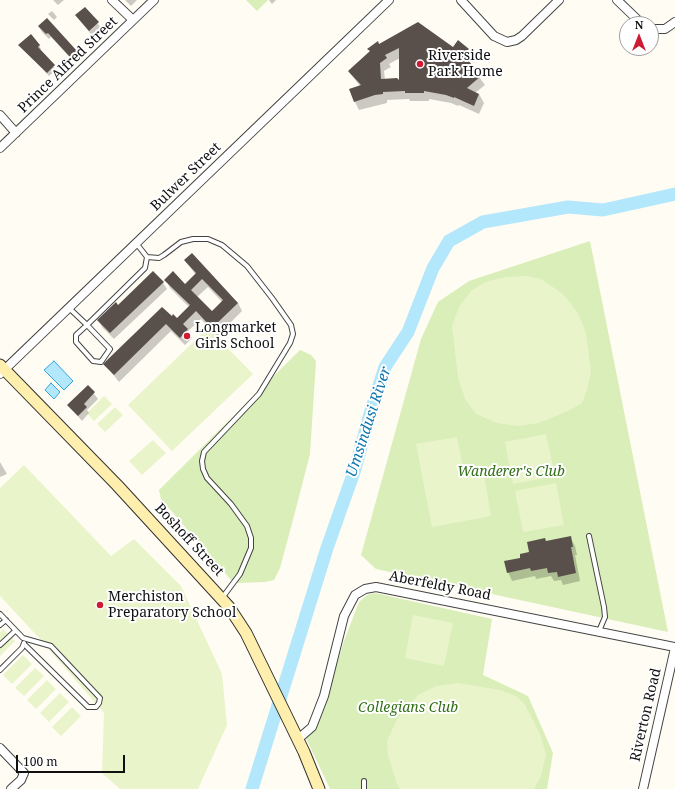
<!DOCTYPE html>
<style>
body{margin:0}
#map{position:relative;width:675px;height:789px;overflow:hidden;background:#fffcf3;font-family:"Noto Serif",serif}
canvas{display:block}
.north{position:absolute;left:619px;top:16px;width:40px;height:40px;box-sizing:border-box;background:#fff;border:1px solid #9f9f9f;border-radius:50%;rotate:0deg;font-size:11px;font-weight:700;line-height:16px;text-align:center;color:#101010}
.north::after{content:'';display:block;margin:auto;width:14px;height:18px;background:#ce1b34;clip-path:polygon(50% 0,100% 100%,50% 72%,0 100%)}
.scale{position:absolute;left:16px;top:755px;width:109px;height:18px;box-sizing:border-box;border:2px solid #101010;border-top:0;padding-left:5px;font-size:12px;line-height:14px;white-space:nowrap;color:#101010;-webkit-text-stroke:3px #fff;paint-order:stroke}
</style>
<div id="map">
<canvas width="675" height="789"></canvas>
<div class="north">N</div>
<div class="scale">100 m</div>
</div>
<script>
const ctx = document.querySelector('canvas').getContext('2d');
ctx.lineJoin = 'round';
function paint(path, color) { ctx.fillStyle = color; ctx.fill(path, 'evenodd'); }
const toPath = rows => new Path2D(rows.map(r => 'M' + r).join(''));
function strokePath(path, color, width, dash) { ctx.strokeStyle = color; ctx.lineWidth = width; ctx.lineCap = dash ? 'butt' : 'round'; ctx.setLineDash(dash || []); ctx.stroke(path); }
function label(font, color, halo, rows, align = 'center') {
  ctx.font = font + ' "Noto Serif",serif'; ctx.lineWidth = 4; ctx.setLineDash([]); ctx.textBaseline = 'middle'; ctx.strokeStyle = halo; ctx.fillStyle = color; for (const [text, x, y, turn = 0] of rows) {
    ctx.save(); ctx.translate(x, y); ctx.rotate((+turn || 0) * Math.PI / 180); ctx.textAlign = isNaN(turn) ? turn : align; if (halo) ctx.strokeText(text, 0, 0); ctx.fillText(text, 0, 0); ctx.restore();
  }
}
const green = toPath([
 [246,0,268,0,257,11],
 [590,241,668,632,376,569,361,555,421,339,438,302,469,281],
 [300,350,311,355,316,361,310,454,294,516,280,568,274,580,265,582,237,583,231,580,161,499,159,490],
 [375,593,492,619,483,675,528,696,553,753,547,789,330,789,306,738,322,713,344,641,359,602,367,595]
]);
const pitch = toPath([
 [527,276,541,279,563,294,578,313,586,333,591,372,587,390,582,403,570,410,539,423,518,426,497,423,476,414,465,399,458,377,452,326,459,307,471,291,485,282,506,277],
 [208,328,253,374,172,451,128,405],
 [104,396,112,404,94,421,87,413],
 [115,407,123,415,105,432,97,424],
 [546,434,555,476,513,484,505,442],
 [457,437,465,478,484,475,491,516,432,527,416,444],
 [153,440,166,453,142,475,129,461],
 [24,465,111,556,134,539,181,586,222,674,227,725,198,789,120,789,102,773,104,713,40,639,0,596,0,488],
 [556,483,564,525,523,532,515,491],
 [413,615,453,623,444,666,405,658],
 [3,629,15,641,0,656,0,632],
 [23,655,32,664,12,684,3,675],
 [35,668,44,676,24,696,15,688],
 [47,680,56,689,36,709,27,700],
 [458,683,500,690,516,696,524,703,540,734,546,755,541,776,534,789,400,789,397,784,388,755,387,741,397,719,418,695,436,686],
 [60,693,69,702,49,722,40,713],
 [72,707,81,716,61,736,52,727]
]);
const water = toPath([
 [54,361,73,381,64,390,44,370,54,361],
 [51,383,60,392,54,399,45,390,51,383]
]);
const shadow = toPath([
 [53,0,64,0,58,5],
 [125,0,137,0,131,6],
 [269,0,276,0,272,4],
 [85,8,102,29,93,37,76,15],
 [52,11,57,17,54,20,48,14],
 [47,19,77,52,80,57,74,62,51,37,49,39,42,32,39,27],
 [20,45,39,45,41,49,40,50,56,70,49,76],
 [379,45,468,50,473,58,468,62,485,85,475,93,479,94,484,103,479,114,459,105,458,106,451,103,429,99,429,101,410,101,409,99,387,100,387,103,359,110,355,102,360,86,349,72,370,52,369,49],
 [400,58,399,84,385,80,384,71,391,67,389,64],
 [185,261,238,303,242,311,217,336,201,319,188,331,192,338,185,345,171,331,119,382,105,364,172,317,177,319,189,307,170,288,166,280,185,285,196,275],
 [208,287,222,302,212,312,197,297],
 [163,283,167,289,114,339,102,327,99,321,118,307],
 [88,386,98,399,87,410,89,413,82,421,69,406],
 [0,462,7,474,0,477],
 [570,537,575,546,577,555,575,555,580,581,563,585,561,580,554,581,551,576,536,579,535,576,512,581,508,572,522,558,546,542]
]);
const river = toPath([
 [252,789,327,548,355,469,370,414,385,367,408,332,433,268,449,241,483,222,568,207,603,210,675,194]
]);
const building = toPath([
 [85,7,99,22,89,31,75,15],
 [47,18,77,51,70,57,48,33,46,34,38,26],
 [418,22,453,47,458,40,469,49,463,54,481,76,467,88,479,94,474,106,454,97,454,98,446,95,424,91,424,93,405,93,405,91,383,92,383,94,375,95,354,102,349,89,361,85,348,71,370,51,367,49,378,41,379,44],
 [399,48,399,80,397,78,381,79,380,63,387,58,385,55],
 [31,34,40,45,38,47,55,65,47,73,18,45],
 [192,253,238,303,212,328,196,311,183,324,188,329,180,338,166,324,114,375,103,364,162,307,172,316,173,314,177,318,190,305,164,280,173,271,185,284,196,273,184,260],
 [202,279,223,300,212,311,191,290],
 [153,271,164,282,110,333,97,320,116,302,118,305],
 [88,385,95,392,84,404,87,407,78,416,67,405],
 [571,536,573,547,571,547,576,573,558,577,557,572,548,573,547,568,531,571,530,568,507,573,504,561,520,558,520,554,529,552,527,542,545,538,546,541]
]);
const service = toPath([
 [147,257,159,258,164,255,181,242,193,239,208,239,222,245,247,266,272,298,291,325,293,334,290,343,259,394,204,452,202,461,203,469,207,478,231,504,247,526,251,538,251,548,240,574,222,598],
 [69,308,87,325,76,335,76,342,93,361,101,362,110,349,87,325,145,268,147,257,136,243],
 [589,536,604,607,605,617,599,631],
 [0,614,23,638,51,646,100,698,99,703,96,707,88,707,24,644],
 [0,625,6,620],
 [0,645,15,631],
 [0,670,22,648,24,643],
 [364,781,364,789]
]);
const minor = toPath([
 [112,0,133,20],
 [461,0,494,36,507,42,516,40,522,36,559,0],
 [617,0,642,24],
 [651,29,665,29,675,22],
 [0,115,16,133],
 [0,148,154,0],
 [0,374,389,0],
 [298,739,312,727,324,696,344,616,355,595,365,589,376,587,675,647],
 [0,748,24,773,21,780,11,789],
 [643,789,675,648]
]);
const secondary = toPath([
 [0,365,117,485,229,607,246,633,304,752,319,789]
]);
const markers = [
 [420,64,4,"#ce1b34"],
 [187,336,4,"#ce1b34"],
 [100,605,4,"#ce1b34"]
];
const poiNames = [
 ["Riverside",428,56],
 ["Park Home",428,72],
 ["Longmarket",195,328],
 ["Girls School",195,344],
 ["Merchiston",108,597],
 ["Preparatory School",108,613]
];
const streetNames = [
 ["Prince Alfred Street",68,65,-44],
 ["Bulwer Street",186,177,-44],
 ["Boshoff Street",189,540,47],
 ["Aberfeldy Road",440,586,11],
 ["Riverton Road",646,715,-77]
];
const parkNames = [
 ["Wanderer's Club",511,472],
 ["Collegians Club",408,708]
];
const waterNames = [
 ["Umsindusi River",369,422,-72]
];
paint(green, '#d9eeb8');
paint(pitch, '#eaf4cb');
paint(water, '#b3e7fb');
strokePath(water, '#33a6d9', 1);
paint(shadow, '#0003');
strokePath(river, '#b3e7fb', 13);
paint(building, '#5a504b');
strokePath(service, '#434343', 6);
strokePath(minor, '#434343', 10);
strokePath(secondary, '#323232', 13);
strokePath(service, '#fff', 4);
strokePath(minor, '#fff', 8);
strokePath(secondary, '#ffefae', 11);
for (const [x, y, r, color] of markers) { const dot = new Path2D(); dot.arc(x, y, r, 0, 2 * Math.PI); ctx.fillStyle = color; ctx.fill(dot); strokePath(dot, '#fff', 1.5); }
label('14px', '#101010', '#fff', poiNames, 'left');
label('14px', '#101010', '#fff', streetNames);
label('italic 14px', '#336f19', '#fff', parkNames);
label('italic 15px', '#0d77af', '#fff', waterNames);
</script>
